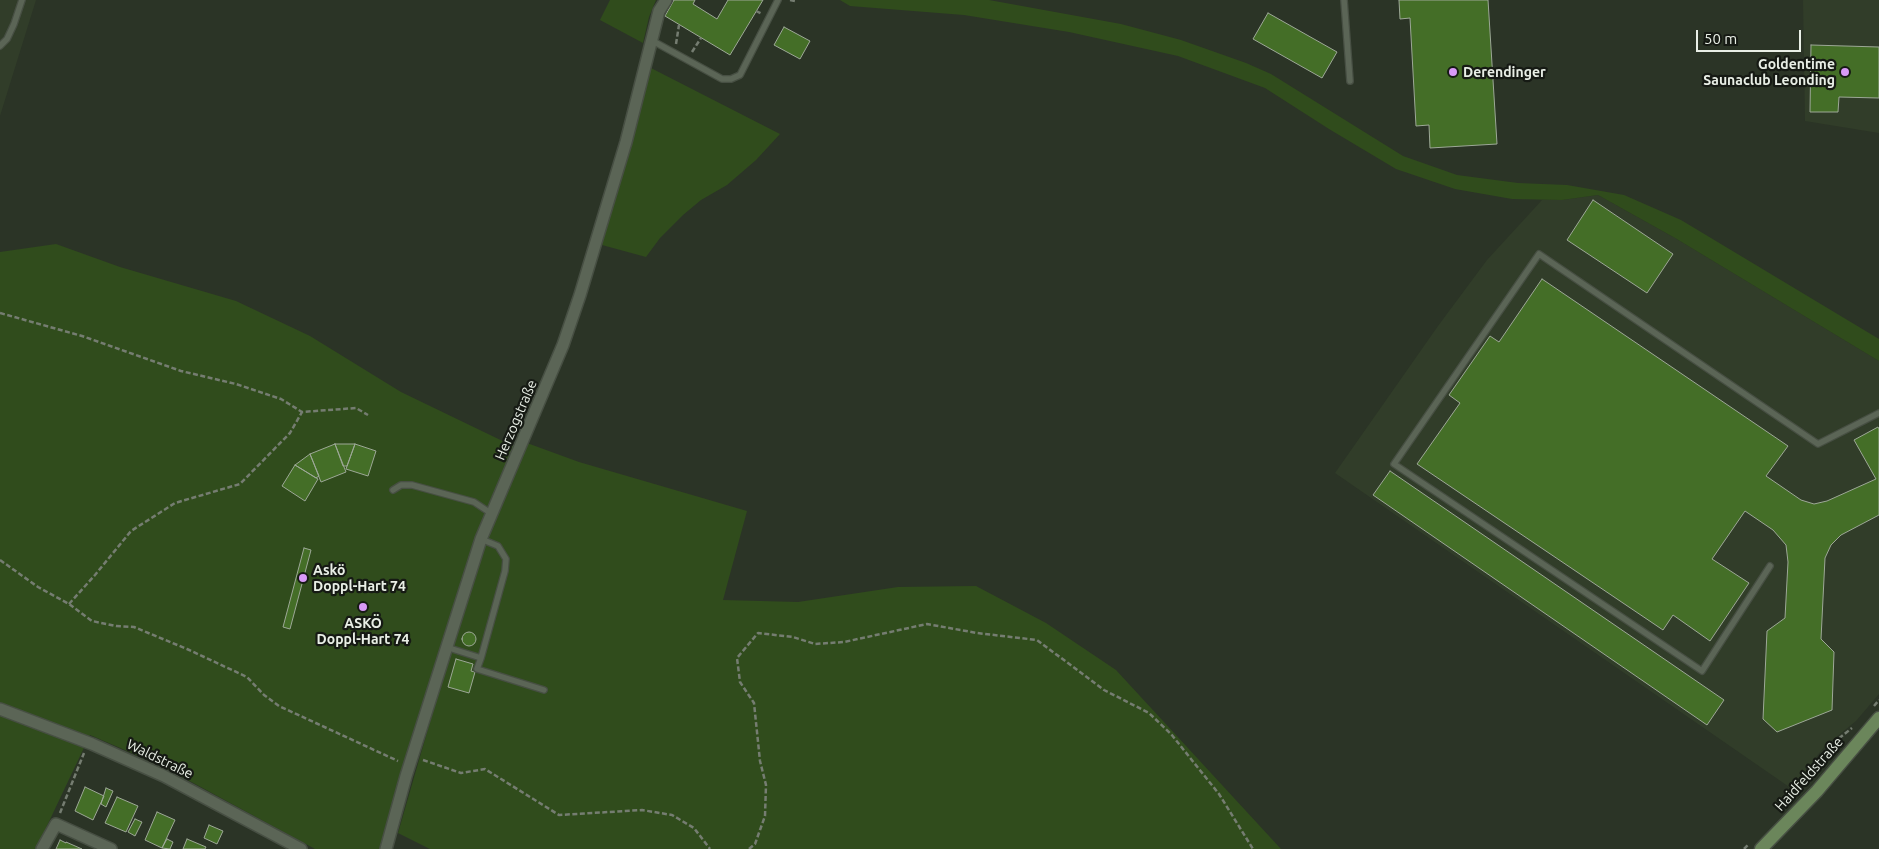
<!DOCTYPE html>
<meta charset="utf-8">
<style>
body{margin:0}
#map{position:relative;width:1879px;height:849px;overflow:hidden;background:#2b3426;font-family:Ubuntu,sans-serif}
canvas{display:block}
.scale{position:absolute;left:1696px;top:30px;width:105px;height:22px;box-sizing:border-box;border:2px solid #e9efe6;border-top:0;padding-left:6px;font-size:15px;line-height:18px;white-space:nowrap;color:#e9efe6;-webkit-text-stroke:4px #161a14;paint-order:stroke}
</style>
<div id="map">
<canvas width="1879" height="849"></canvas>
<div class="scale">50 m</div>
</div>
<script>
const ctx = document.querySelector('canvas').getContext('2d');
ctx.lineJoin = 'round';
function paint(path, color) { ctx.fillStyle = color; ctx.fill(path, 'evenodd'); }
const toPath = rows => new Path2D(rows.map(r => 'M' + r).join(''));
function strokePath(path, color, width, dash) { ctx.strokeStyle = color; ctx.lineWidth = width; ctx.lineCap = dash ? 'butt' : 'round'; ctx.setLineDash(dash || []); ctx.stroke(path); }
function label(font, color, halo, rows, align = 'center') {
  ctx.font = font + ' Ubuntu,sans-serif'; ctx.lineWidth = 4.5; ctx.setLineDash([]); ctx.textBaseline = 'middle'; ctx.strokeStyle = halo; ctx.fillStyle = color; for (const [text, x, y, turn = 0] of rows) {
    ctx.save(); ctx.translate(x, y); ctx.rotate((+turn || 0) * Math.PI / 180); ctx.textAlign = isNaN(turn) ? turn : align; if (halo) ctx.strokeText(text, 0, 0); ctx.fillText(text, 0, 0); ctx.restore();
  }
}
const built = toPath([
 [0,0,36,0,0,116],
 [1803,0,1879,0,1879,133,1805,121],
 [1598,195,1675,238,1879,361,1879,694,1856,721,1824,747,1813,761,1795,791,1335,473,1438,326,1487,260,1542,200,1562,200]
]);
const green = toPath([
 [610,0,656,0,649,17,643,43,600,20],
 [840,0,989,0,1121,24,1181,40,1246,63,1271,74,1403,156,1457,175,1518,183,1567,185,1624,195,1681,220,1879,339,1879,361,1675,238,1598,195,1562,200,1512,199,1455,189,1396,169,1329,129,1265,88,1178,56,1069,32,964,15,850,6],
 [649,67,780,134,756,160,727,185,701,200,683,215,660,238,646,257,602,245],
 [56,244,120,267,236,301,310,336,401,392,515,447,492,496,476,537,485,540,527,443,579,462,747,511,723,600,798,602,898,587,976,586,1046,623,1116,670,1281,849,430,849,398,833,434,708,381,849,315,849,162,766,90,735,36,849,0,849,0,252]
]);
const building = toPath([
 [674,0,695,0,693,4,717,19,728,0,763,0,730,55,665,16,674,0],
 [1399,0,1488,0,1497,144,1430,148,1429,125,1416,126,1410,18,1400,19,1399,0],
 [1268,13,1337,52,1322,78,1253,39,1268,13],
 [784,27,810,41,800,59,774,45,784,27],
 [1811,45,1879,47,1879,98,1839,97,1838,112,1810,112,1811,45],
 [1593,200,1673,254,1647,293,1567,240,1593,200],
 [1542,279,1788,446,1766,476,1801,500,1814,504,1827,501,1876,479,1854,440,1878,427,1879,429,1879,515,1841,535,1831,545,1825,558,1821,639,1834,652,1832,710,1777,732,1763,719,1767,631,1785,618,1788,562,1786,545,1773,530,1745,511,1712,559,1749,583,1710,641,1673,615,1663,630,1417,464,1460,403,1449,395,1490,336,1499,342,1542,279],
 [335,444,355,444,347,466,343,466,335,444],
 [335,444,346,472,321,482,310,454,335,444],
 [355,444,376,451,368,476,346,469,355,444],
 [310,454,319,476,316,478,295,465,310,454],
 [295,465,318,479,305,501,282,486,295,465],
 [1390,471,1724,700,1707,725,1373,495,1390,471],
 [304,548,311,550,290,629,283,627,304,548],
 '462 639a7 7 0 1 1 14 0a7 7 0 1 1-14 0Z',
 [456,659,473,664,471,671,475,672,469,693,448,687,456,659],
 [85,787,104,796,93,820,75,811,85,787],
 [106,788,113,791,106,807,101,804,106,788],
 [117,797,138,806,126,832,105,823,117,797],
 [157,812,175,820,162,848,145,840,157,812],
 [135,819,142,822,135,836,128,832,135,819],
 [209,825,223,831,217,844,204,838,209,825],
 [167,839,173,842,170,849,162,848,167,839],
 [187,839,206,847,205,849,183,849,187,839],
 [60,840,66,843,66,842,82,849,56,849,60,840]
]);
const path = toPath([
 [790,0,795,1],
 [756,11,762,14],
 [676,44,679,25],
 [692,52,701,38],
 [0,313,82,336,181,371,236,384,281,399,302,412,356,408,368,415],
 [0,560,38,587,69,604,92,621,116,626,134,627,187,649,247,677,264,695,279,706,398,761],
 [69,604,95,575,131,531,175,503,240,484,290,433,302,412],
 [1874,706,1879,700],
 [423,760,461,773,485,769,559,815,642,810,672,815,694,828,710,849],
 [1808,780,1828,747,1852,728],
 [60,813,84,753],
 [749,849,755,844,765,816,766,785,760,761,754,703,740,682,737,658,758,633,793,637,815,644,844,642,927,624,977,633,1037,640,1104,690,1149,713,1171,734,1219,794,1253,849],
 [1744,849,1749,844]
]);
const lane = toPath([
 [1344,0,1350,81],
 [651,40,722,79,731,79,740,75,778,0],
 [0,46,7,39,14,24,22,0],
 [393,490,401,485,412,485,474,502,492,514],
 [481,539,498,546,506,559,505,571,481,658],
 [1770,566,1702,671,1394,464,1539,254,1818,444,1879,413],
 [446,647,481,658,477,669,544,690]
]);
const street = toPath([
 [0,709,92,744,164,776,301,849],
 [42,849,56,824,111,849],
 [386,849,406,776,481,539,563,345,580,295,626,142,659,11,666,0]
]);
const secondary = toPath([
 [1761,849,1817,791,1879,718]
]);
const markers = [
 [1453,72,5,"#d99af7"],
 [1845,72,5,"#d99af7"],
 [303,578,5,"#d99af7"],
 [363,607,5,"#d99af7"]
];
const poiNames = [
 ["Goldentime",1835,64,"right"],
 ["Saunaclub Leonding",1835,80,"right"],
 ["Derendinger",1463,72],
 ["Askö",313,570],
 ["Doppl-Hart 74",313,586],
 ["ASKÖ",363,623,"center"],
 ["Doppl-Hart 74",363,639,"center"]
];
const streetNames = [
 ["Herzogstraße",516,420,-67],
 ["Waldstraße",160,759,26],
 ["Haidfeldstraße",1809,774,-48]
];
paint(built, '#313d29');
paint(green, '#304c1c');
paint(building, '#446e27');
strokePath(building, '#9da897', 1);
strokePath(lane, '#474f43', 8);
strokePath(street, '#474f43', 14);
strokePath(secondary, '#474f43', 15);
strokePath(path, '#757d71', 2.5, [5, 2.5]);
strokePath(lane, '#5b6556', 5.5);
strokePath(street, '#5b6556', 11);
strokePath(secondary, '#6b865b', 12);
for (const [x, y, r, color] of markers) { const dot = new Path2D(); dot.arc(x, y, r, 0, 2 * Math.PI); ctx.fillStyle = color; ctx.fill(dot); strokePath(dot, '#161a14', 2); }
label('bold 14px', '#e9efe6', '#161a14', poiNames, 'left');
label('14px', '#e9efe6', '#161a14', streetNames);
</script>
